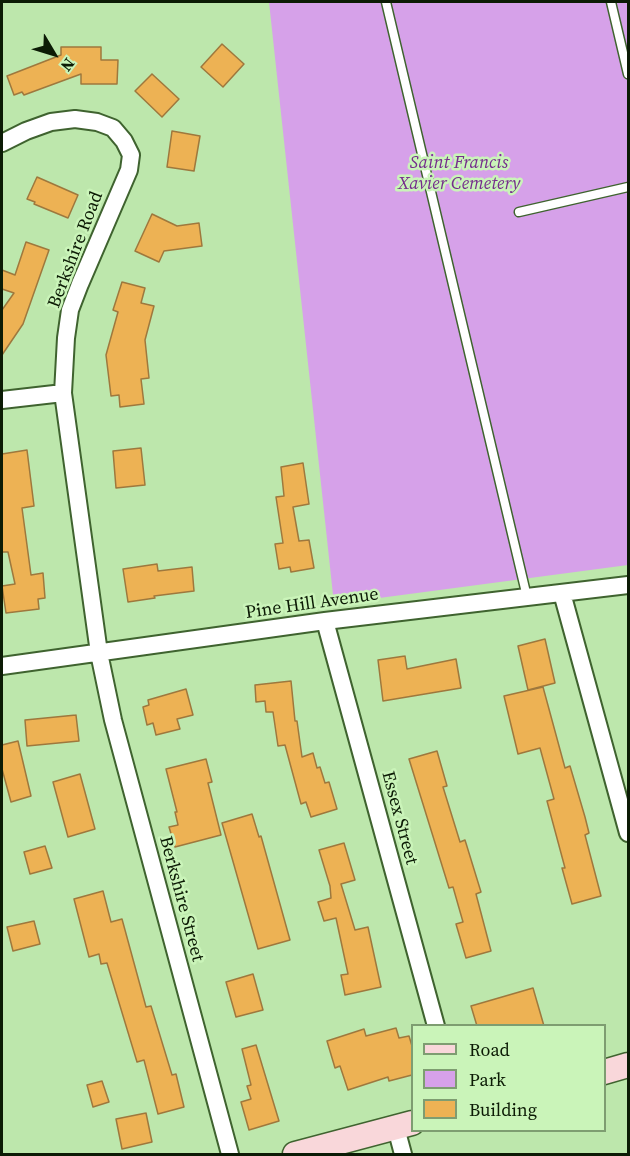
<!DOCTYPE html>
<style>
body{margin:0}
#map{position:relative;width:630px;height:1156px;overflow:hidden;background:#bde7ac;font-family:"Source Serif 4",serif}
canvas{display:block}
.frame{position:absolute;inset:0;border:3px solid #0c1b05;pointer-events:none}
.legend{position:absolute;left:411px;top:1024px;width:195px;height:108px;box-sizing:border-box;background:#caf4b9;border:2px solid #7e9d71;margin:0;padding:8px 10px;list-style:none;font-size:18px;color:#0c1b05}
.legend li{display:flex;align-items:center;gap:12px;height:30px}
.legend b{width:30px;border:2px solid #7e9d71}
.north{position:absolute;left:24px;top:24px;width:60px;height:60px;-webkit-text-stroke:4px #caf4b9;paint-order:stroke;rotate:128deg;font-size:16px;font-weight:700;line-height:24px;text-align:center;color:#0c1b05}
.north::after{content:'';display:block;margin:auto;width:21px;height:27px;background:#0c1b05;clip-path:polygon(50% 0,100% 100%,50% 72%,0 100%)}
</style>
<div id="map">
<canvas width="630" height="1156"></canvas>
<div class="frame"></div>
<ul class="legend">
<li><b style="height:8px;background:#f9d7da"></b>Road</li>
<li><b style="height:16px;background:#d6a1e9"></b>Park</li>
<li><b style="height:16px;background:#edb254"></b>Building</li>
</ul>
<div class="north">N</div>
</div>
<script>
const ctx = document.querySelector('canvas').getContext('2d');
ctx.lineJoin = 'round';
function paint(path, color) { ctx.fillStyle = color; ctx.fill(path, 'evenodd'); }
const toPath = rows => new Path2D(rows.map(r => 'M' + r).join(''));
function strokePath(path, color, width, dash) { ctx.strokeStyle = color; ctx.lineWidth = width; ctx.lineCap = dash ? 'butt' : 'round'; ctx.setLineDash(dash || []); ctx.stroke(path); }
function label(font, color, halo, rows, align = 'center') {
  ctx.font = font + ' "Source Serif 4",serif'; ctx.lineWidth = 5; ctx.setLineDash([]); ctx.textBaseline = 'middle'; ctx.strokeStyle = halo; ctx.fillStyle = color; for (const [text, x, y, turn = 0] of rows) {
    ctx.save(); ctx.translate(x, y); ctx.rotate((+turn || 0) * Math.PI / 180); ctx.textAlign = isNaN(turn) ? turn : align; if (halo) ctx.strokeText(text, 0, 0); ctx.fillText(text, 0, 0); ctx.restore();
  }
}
const green = toPath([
 [269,2,628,2,628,565,334,604]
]);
const building = toPath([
 [222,44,244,64,223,87,201,67,222,44],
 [61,47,101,47,101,60,118,60,117,84,81,84,81,74,24,95,22,92,14,95,7,76,61,55,61,47],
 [152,74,179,99,162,117,135,91,152,74],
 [172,131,200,136,194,171,167,167,172,131],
 [37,177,78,195,68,218,34,204,35,202,27,199,37,177],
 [152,214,177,226,199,223,202,246,164,251,159,262,135,251,152,214],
 [26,242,49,250,23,324,2,355,2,310,14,293,2,289,2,270,15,275,26,242],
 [122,282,145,288,141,303,154,306,145,340,149,378,141,379,144,404,120,407,119,395,111,396,106,355,118,312,113,310,122,282],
 [141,448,145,485,116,488,113,451,141,448],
 [27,450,34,506,22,508,31,575,43,573,45,598,38,599,39,609,6,613,2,586,15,584,8,552,2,552,2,454,27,450],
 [303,463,309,504,293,507,299,541,309,540,314,568,291,572,290,567,279,569,275,544,283,543,276,497,284,496,281,467,303,463],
 [157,564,158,571,192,567,194,591,154,596,155,598,128,602,123,569,157,564],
 [545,639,555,683,528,690,518,646,545,639],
 [405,656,407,669,456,659,461,688,383,701,378,660,405,656],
 [291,681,295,721,297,721,302,757,313,753,317,768,320,767,325,783,329,782,337,809,311,817,306,802,301,804,285,745,278,746,273,712,266,712,265,701,256,702,255,685,291,681],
 [543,687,565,768,570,766,585,817,589,833,585,835,601,896,572,904,562,868,565,868,547,801,554,799,540,748,518,754,504,696,543,687],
 [186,689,193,715,177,719,180,729,156,735,153,723,147,725,143,707,149,705,148,700,186,689],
 [76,715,79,741,27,746,25,720,76,715],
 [18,741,31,796,11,802,2,769,2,745,18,741],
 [437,751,447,786,443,787,460,842,465,840,481,892,476,894,491,951,466,958,456,924,463,922,453,887,449,888,409,759,437,751],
 [206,759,212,782,208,783,221,835,175,847,169,827,178,825,175,812,177,812,166,769,206,759],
 [80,774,95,829,68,837,53,782,80,774],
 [252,814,259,837,261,836,290,940,258,949,222,823,252,814],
 [344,843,355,880,341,884,355,930,368,927,381,987,345,995,341,975,348,974,336,918,324,921,318,902,331,898,330,886,319,850,344,843],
 [45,846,52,868,30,874,24,852,45,846],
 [103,891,111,922,122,919,146,1007,151,1006,172,1075,176,1074,184,1107,158,1114,144,1060,137,1062,107,963,101,964,99,954,89,957,74,899,103,891],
 [34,921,40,944,13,951,7,927,34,921],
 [253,974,263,1010,236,1017,226,982,253,974],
 [533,988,544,1026,477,1026,471,1006,533,988],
 [396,1028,399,1038,409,1036,412,1046,412,1075,389,1081,388,1077,348,1090,340,1066,335,1068,327,1041,364,1029,366,1036,396,1028],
 [256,1045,279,1121,249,1130,241,1102,251,1099,247,1086,251,1085,242,1049,256,1045],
 [102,1081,109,1102,93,1107,87,1085,102,1081],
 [146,1113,152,1142,122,1149,116,1119,146,1113]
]);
const lane = toPath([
 [386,2,527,597],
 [611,2,628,74],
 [519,212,628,187]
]);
const street = toPath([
 [2,143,26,131,51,122,75,119,97,122,113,128,124,141,131,155,129,170,80,284,70,310,66,338,63,393,99,653,113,720,230,1154],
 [2,400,63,393],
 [562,593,628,833],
 [325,621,436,1026],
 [2,666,325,621,628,585],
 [396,1128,403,1154]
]);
const secondary = toPath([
 [604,1072,628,1065],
 [295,1154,412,1123]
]);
const parkNames = [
 ["Saint Francis",459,163],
 ["Xavier Cemetery",459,184]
];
const streetNames = [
 ["Berkshire Road",76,250,-69],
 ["Pine Hill Avenue",312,604,-8],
 ["Essex Street",399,818,75],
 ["Berkshire Street",181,899,75]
];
paint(green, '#d6a1e9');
paint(building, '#edb254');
strokePath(building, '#9e783d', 1.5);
strokePath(lane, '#3f632f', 11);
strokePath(street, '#3f632f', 20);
strokePath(secondary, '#3f632f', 27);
strokePath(lane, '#fff', 8);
strokePath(street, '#fff', 16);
strokePath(secondary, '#f9d7da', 24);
label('italic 18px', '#752d8c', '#caf4b9', parkNames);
label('18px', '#0c1b05', '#caf4b9', streetNames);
</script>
